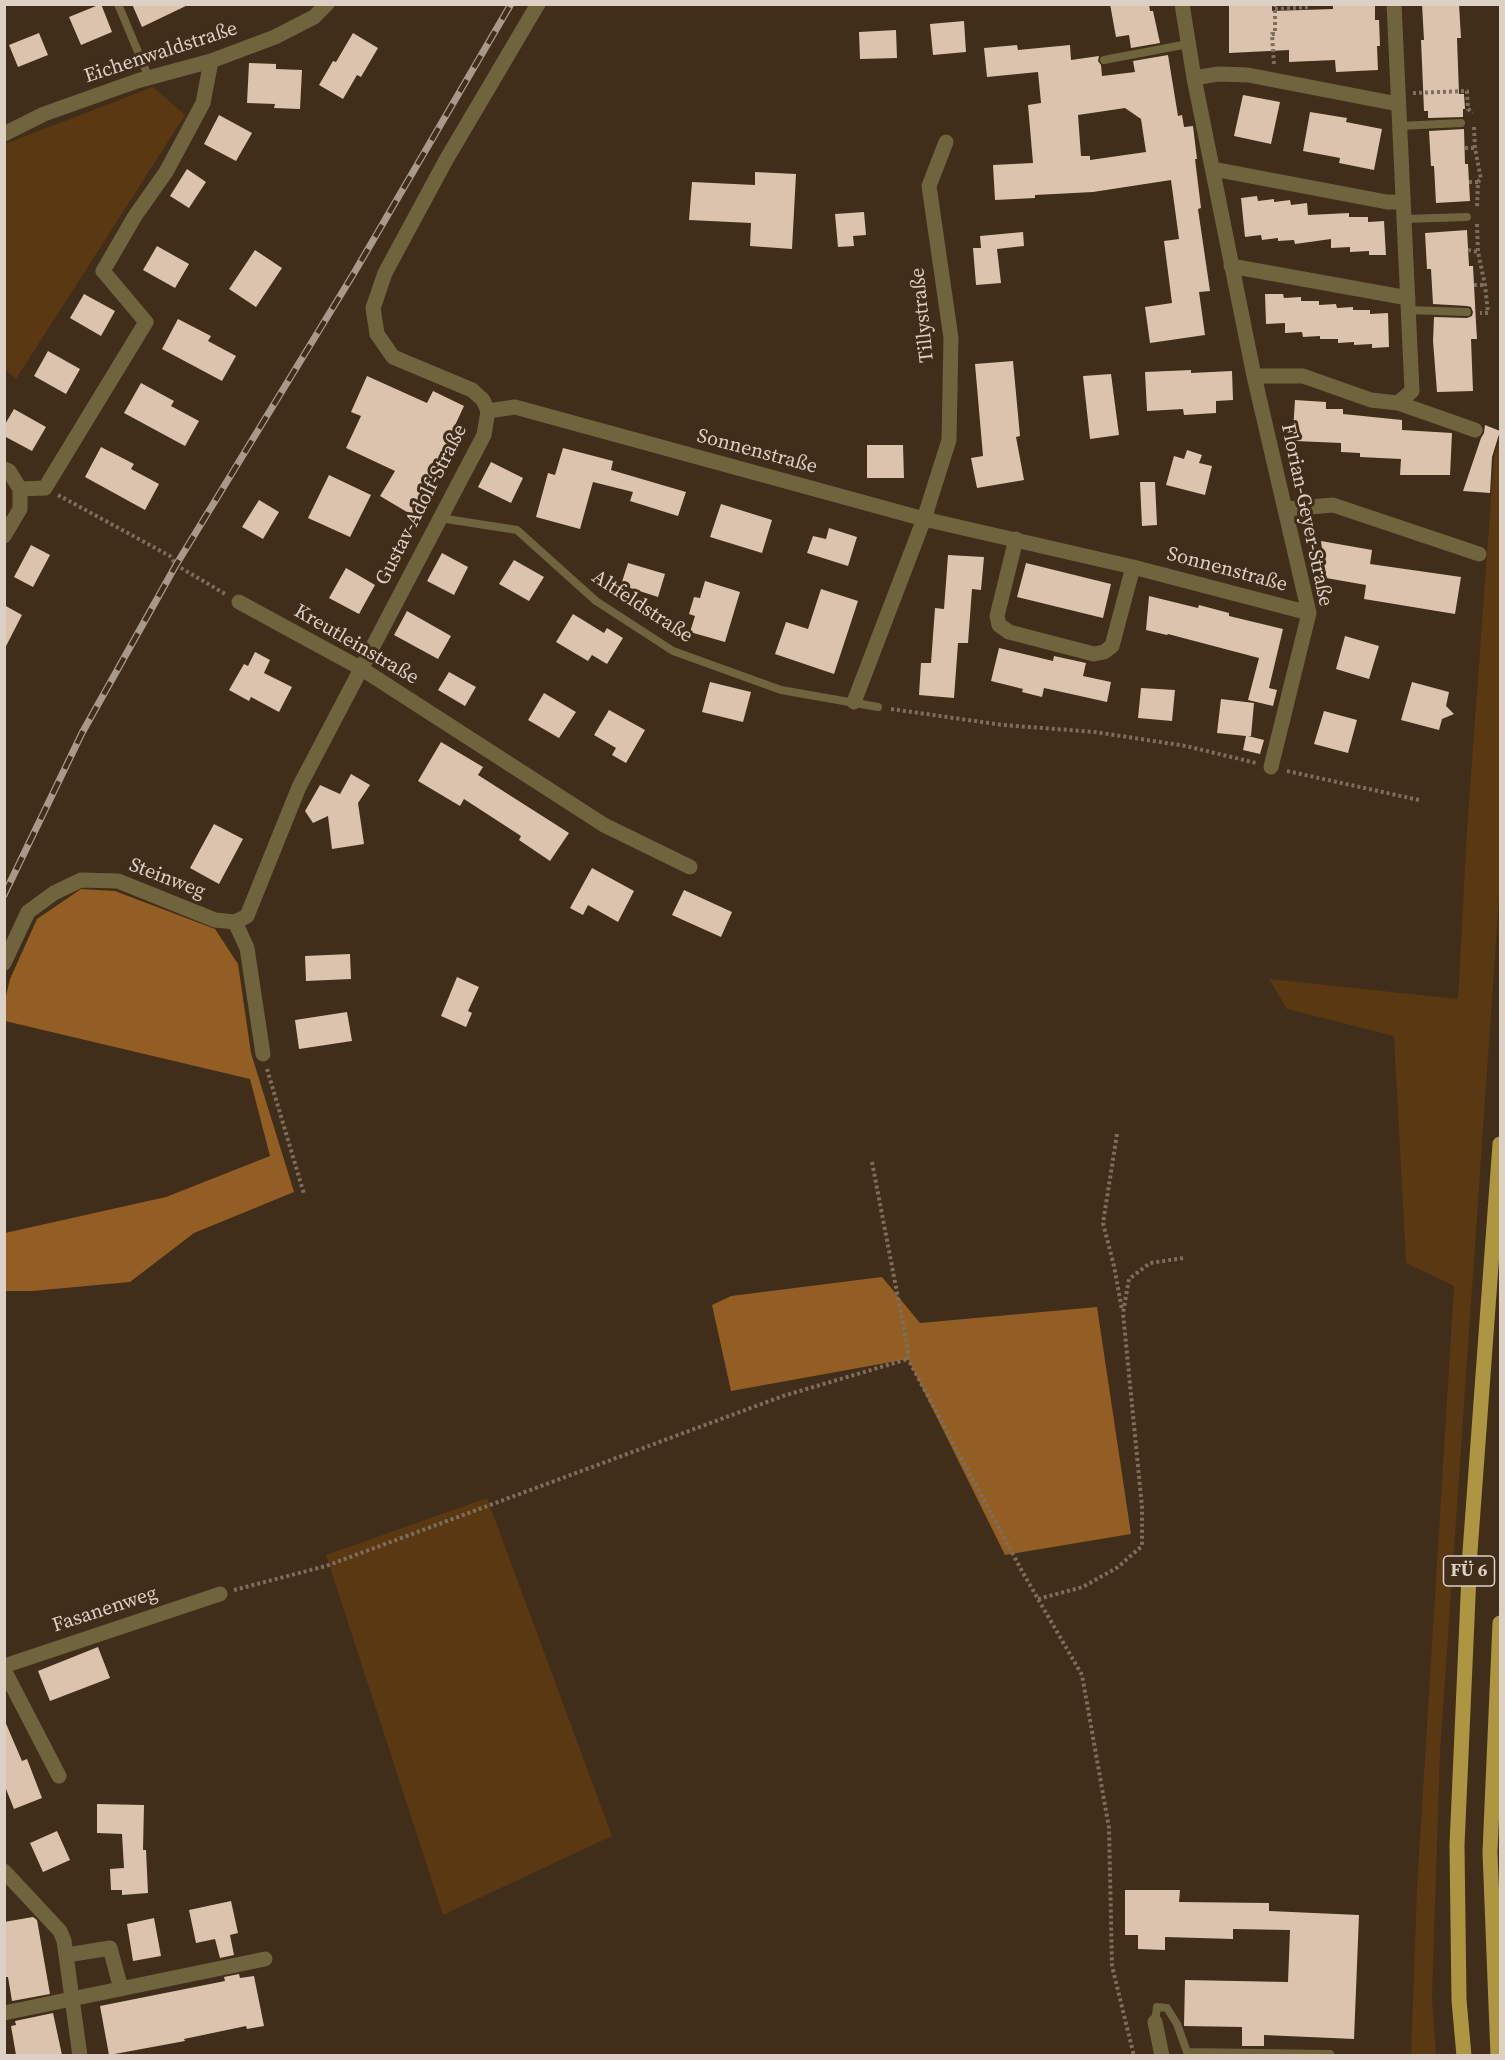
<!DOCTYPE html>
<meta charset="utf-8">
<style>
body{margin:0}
#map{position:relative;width:1505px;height:2060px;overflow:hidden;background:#402d1a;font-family:"Source Serif 4",serif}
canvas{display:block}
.frame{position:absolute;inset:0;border:6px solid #ddd0c5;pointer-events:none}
</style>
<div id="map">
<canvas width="1505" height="2060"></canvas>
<div class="frame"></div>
</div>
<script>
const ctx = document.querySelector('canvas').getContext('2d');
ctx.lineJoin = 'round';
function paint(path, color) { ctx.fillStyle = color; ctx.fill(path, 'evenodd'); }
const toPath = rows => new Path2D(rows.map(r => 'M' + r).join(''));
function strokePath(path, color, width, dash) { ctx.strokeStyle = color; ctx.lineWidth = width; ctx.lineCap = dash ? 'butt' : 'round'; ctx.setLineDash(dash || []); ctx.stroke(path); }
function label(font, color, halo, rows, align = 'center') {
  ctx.font = font + ' "Source Serif 4",serif'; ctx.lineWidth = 6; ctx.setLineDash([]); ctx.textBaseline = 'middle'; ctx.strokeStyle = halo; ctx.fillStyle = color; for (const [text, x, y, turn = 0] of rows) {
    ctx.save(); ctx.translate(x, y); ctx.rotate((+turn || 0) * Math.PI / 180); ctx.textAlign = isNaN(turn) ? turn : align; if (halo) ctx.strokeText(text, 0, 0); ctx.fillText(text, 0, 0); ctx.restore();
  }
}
const green = toPath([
 [153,87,185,115,16,379,4,368,5,144],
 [1500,439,1500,884,1440,1752,1432,1998,1436,2055,1411,2055,1417,1888,1454,1286,1406,1263,1394,1036,1287,1009,1269,979,1458,999,1467,830,1494,457],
 [487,1498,612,1836,443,1915,326,1555]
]);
const forest = toPath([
 [81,889,115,891,215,929,238,964,251,1053,294,1192,194,1233,130,1282,32,1291,5,1291,5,1233,166,1197,270,1156,250,1079,5,1021,5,1000,10,979,37,919],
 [882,1277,920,1323,1097,1307,1131,1534,1005,1555,908,1359,731,1391,712,1305,731,1296]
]);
const building = toPath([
 [101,4,112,32,81,45,69,17],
 [132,4,190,4,142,27],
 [1110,4,1149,4,1150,11,1153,11,1160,43,1131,48,1129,35,1116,37],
 [1229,4,1272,4,1272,11,1333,9,1333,4,1375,4,1375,20,1379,20,1380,46,1377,46,1378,70,1336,72,1335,60,1289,62,1289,50,1229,53],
 [1422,4,1459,4,1461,38,1457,38,1459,94,1464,94,1465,109,1463,109,1463,117,1428,118,1428,111,1424,111,1421,40,1424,40],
 [964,21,966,52,933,55,930,24],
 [896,30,897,58,860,59,859,32],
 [39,33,48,55,18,67,9,45],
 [353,33,378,48,361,77,357,75,343,99,319,85,333,61,336,62],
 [1017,45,1018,50,1070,45,1071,60,1099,56,1098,61,1101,65,1102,76,1135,72,1133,61,1168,55,1178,116,1182,115,1184,127,1193,126,1197,159,1195,159,1201,208,1198,209,1210,291,1199,292,1205,335,1150,343,1145,307,1172,303,1164,241,1179,239,1171,180,1093,192,1035,195,1035,198,995,200,993,165,1033,163,1028,105,1041,103,1038,72,987,77,984,48],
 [1125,108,1141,119,1146,152,1090,160,1090,156,1081,156,1078,115],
 [249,63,276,64,276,69,302,70,300,109,274,108,275,104,247,103],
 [1243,95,1280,102,1271,144,1234,136],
 [1310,112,1347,118,1346,122,1382,129,1374,170,1339,163,1340,158,1303,151],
 [219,115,252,133,236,161,204,144],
 [1464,129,1465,164,1468,164,1470,201,1436,203,1434,166,1431,166,1429,131],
 [187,169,206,182,189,208,170,196],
 [755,172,796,174,792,249,750,246,751,223,689,220,692,182,755,185],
 [1257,196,1258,201,1274,199,1274,202,1290,200,1291,205,1307,203,1308,215,1349,213,1349,217,1368,217,1368,222,1384,221,1386,255,1369,255,1369,251,1350,252,1350,247,1331,248,1331,239,1295,244,1294,240,1278,241,1278,238,1262,240,1261,235,1245,237,1241,198],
 [864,212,866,235,853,236,854,246,838,247,835,214],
 [1467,230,1469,266,1473,266,1476,323,1477,339,1471,339,1473,391,1437,392,1433,341,1434,317,1467,318,1472,316,1473,312,1471,307,1467,306,1433,304,1431,269,1427,269,1425,233],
 [1023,232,1024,246,997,249,1001,283,976,285,973,248,981,248,980,236],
 [157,246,189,264,175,288,143,270],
 [255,250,282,268,256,307,229,289],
 [84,294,115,311,101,336,70,318],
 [1265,294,1283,294,1284,298,1301,297,1301,301,1319,301,1319,305,1336,304,1337,308,1353,307,1353,310,1370,310,1370,314,1388,313,1389,347,1372,348,1372,344,1354,345,1354,342,1338,343,1338,339,1320,339,1320,336,1303,337,1302,332,1285,333,1285,323,1266,324],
 [178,319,211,336,208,341,236,356,222,381,162,349],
 [48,351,80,369,66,394,34,376],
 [1013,361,1020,436,1016,437,1024,480,977,488,971,458,983,456,975,364],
 [1191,370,1191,373,1232,371,1233,400,1216,401,1216,413,1184,415,1183,409,1147,411,1145,372],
 [1111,374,1119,435,1090,439,1083,376],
 [367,376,427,403,433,391,464,406,451,434,461,438,448,467,442,464,412,515,380,496,395,471,346,448,361,416,351,412],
 [141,383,174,401,171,406,199,421,185,446,124,413],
 [1295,400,1326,402,1326,409,1343,409,1343,414,1402,420,1402,430,1452,433,1450,475,1400,475,1401,459,1360,457,1360,453,1341,452,1341,443,1296,441,1296,432,1293,432],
 [14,409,46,427,32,451,4,436,4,426],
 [1485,425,1500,431,1492,457,1490,493,1463,491,1481,438,1484,433],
 [867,445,903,445,904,478,867,478],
 [101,447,134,464,131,469,159,484,145,510,85,477],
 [563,448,613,461,611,470,686,492,678,516,630,501,633,492,593,482,580,529,536,517,548,473,555,475],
 [1187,450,1202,455,1199,463,1212,466,1205,495,1166,485,1174,456,1184,459],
 [491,462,523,478,511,503,478,487],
 [329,475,371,495,350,537,308,518],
 [1140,482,1155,482,1157,525,1142,526],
 [259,500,279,512,263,539,242,527],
 [721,504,772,520,762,553,710,537],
 [829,528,857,537,848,566,807,553,813,536,826,539],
 [1321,541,1372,550,1370,564,1461,577,1455,614,1364,599,1366,585,1326,578],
 [31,545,50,555,33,587,14,577],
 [442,553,468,567,454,595,427,581],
 [948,555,984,557,981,590,972,589,968,643,958,643,954,698,919,695,921,663,931,663,935,608,944,609],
 [514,560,544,577,529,601,499,584],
 [628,563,665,574,658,597,621,585],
 [1026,563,1111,584,1103,618,1017,597],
 [346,568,375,585,359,614,329,598],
 [705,581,740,592,725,642,690,632,695,616,689,614,694,597,700,598],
 [821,589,858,601,834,674,775,654,786,622,808,629],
 [1149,596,1198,608,1199,605,1229,613,1229,616,1283,629,1269,688,1277,690,1273,706,1248,700,1259,658,1168,634,1167,635,1146,630],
 [4,605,22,615,4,650],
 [407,611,451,636,438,659,394,635],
 [573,614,604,633,607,628,623,638,607,664,592,655,588,661,556,642],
 [1345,636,1379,646,1369,679,1336,669],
 [999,648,1053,661,1054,656,1086,663,1083,676,1111,682,1107,702,1044,688,1042,697,1022,692,1023,689,991,681],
 [255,652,270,660,264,673,292,687,279,712,251,697,249,701,229,690,244,664,248,666],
 [449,672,476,687,465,706,438,690],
 [710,682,751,692,743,722,702,712],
 [1412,682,1449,692,1446,706,1454,714,1442,719,1439,730,1401,720],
 [1141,688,1175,690,1172,721,1138,718],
 [544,693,576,712,559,738,528,720],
 [1221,699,1254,703,1251,736,1248,736,1264,740,1260,754,1243,750,1246,736,1217,733],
 [609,710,645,730,626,763,612,755,616,748,594,735],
 [1324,711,1357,720,1348,753,1314,744],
 [441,742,483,767,478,775,569,833,550,861,519,840,521,836,464,799,460,806,418,781],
 [351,774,370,785,358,803,364,844,332,849,328,816,313,823,305,811,320,785,340,794],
 [214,824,243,839,219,884,190,868],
 [592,868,634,891,618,922,588,905,583,915,570,908],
 [684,890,732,912,721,937,672,915],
 [350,954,351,979,306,981,305,956],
 [457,977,479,987,468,1011,472,1013,466,1027,441,1016],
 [347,1012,352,1041,299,1049,295,1020],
 [98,1647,110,1678,50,1701,38,1671],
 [4,1719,22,1761,27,1759,42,1798,14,1809,4,1784],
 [97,1804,144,1805,143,1850,146,1850,148,1893,122,1895,122,1890,111,1890,110,1869,124,1868,122,1834,97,1833],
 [57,1831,70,1860,43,1872,30,1843],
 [1125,1890,1180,1890,1179,1902,1269,1903,1269,1911,1359,1915,1354,2039,1264,2035,1264,2046,1242,2046,1242,2027,1184,2026,1185,1980,1288,1982,1290,1930,1233,1929,1233,1939,1165,1937,1165,1950,1138,1949,1138,1935,1125,1935],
 [231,1901,238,1933,230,1935,234,1955,220,1958,215,1939,196,1943,189,1910],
 [33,1917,37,1920,50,1994,12,2001,8,1977,4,1977,4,1922],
 [154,1918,161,1956,133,1961,127,1924],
 [239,1974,240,1978,254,1976,264,2026,247,2029,246,2026,184,2039,185,2041,109,2055,100,2006,225,1981,224,1977],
 [53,2013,62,2055,16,2055,11,2026,16,2025,15,2021]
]);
const path = toPath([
 [1275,9,1309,7,1308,4],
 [1274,64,1272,34,1275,34,1275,4],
 [1413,93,1467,91,1468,109,1473,113],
 [1474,127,1475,148,1481,179,1478,182,1477,208],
 [1465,148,1475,148],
 [1469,182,1478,182],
 [1477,224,1478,252,1485,285,1488,313,1480,313],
 [1468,250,1478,252],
 [1474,285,1485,285],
 [58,495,170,556,176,565,227,595],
 [891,709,1003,725,1095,732,1186,746,1256,763],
 [1287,771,1419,800],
 [267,1069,304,1194],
 [1117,1134,1103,1223,1114,1266,1122,1310],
 [872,1162,908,1350,908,1359,1023,1573,1082,1675,1109,1828,1112,1966,1134,2056],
 [234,1590,326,1566,783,1396,908,1359],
 [1038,1599,1083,1587,1118,1567,1142,1546,1142,1507,1123,1313,1129,1279,1150,1263,1184,1258]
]);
const lane = toPath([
 [118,4,149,78],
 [1104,60,1188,44],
 [1399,126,1461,123],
 [1404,219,1467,217],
 [1408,310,1467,312],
 [440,518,517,530,596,601,673,651,781,690,878,707],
 [1155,2022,1157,2007,1167,2008,1177,2024,1187,2052,1330,2054]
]);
const street = toPath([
 [1182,4,1194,78,1254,376,1309,613,1271,767],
 [1194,78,1218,74,1248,75,1398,104],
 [4,134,44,114,137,81,211,61,275,37,314,17,327,4],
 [1213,169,1387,202,1403,202],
 [1231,266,1408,298],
 [1254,376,1303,376,1371,400,1398,403,1412,391,1394,4],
 [1398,403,1475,430],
 [488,411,515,407,924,519,1133,567,1309,613],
 [4,469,9,471,20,489,45,488,146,322,103,271,135,216,166,172,203,103,211,61],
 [1286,509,1333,505,1479,554],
 [4,536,20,509,20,489],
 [1016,539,997,616,999,625,1009,632,1094,654,1104,652,1112,646,1133,567],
 [239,602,362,669,604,825,690,867],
 [854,702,924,519,949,440,951,338,929,186,946,142],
 [235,922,247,948,263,1054],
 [4,963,28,912,54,893,81,880,118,881,215,920,235,922,247,916,299,787,484,435,488,411,483,400,472,390,393,357,377,334,373,308,385,273,446,160,538,4],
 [4,1666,220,1594],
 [4,1670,59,1776],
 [4,1871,60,1931,64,1941,80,2056],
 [67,1955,110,1948,121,1989],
 [4,2013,265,1959],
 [1155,2022,1162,2056]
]);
const primary = toPath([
 [1464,2056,1459,2000,1457,1845,1470,1552,1500,1144],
 [1498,2056,1490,1852,1500,1623]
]);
const rail = toPath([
 [4,895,82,733,176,565,354,273,511,4]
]);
const shields = [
 [1469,1571,51]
];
const shieldNames = [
 ["FÜ 6",1469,1571]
];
const streetNames = [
 ["Eichenwaldstraße",161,53,-18],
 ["Tillystraße",923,315,-96],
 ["Sonnenstraße",757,452,15],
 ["Gustav-Adolf-Straße",422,505,-63],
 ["Florian-Geyer-Straße",1306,515,78],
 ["Sonnenstraße",1227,570,15],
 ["Altfeldstraße",642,607,33],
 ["Kreutleinstraße",356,645,30],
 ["Steinweg",167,879,21],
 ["Fasanenweg",105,1610,-18]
];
paint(green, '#5a3812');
paint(forest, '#925e23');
paint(building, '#dcc3ad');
strokePath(path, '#7e6e5e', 4, [3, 3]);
strokePath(lane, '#70643f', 8);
strokePath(street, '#70643f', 15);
strokePath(primary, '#ae9542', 15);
strokePath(rail, '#a8998b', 7);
strokePath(rail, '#402d1a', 4.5, [14]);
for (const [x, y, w] of shields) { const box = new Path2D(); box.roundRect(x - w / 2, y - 15, w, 30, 4.5); ctx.fillStyle = '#402d1a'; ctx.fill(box); strokePath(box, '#ddd0c5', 1.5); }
label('bold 18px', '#ddd0c5', null, shieldNames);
label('20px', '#ddd0c5', '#402d1a', streetNames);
</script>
